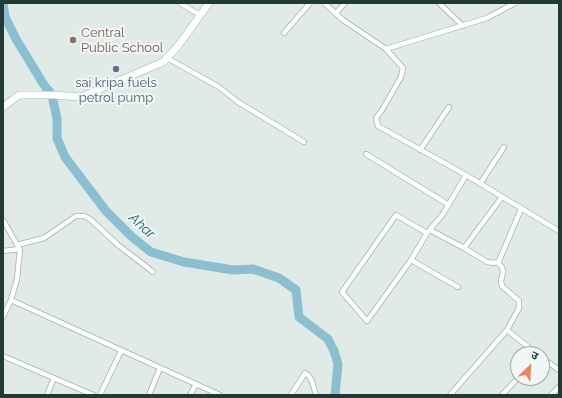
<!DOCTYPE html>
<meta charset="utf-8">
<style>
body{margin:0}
#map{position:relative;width:562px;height:398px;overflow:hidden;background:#e0eae6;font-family:Raleway,"Noto Sans Devanagari",sans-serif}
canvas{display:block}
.frame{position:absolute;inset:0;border:4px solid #213a35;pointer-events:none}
.north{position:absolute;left:510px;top:346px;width:40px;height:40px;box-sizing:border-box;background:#f0f7f4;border:1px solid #9daba8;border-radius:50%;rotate:24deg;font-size:11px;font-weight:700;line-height:16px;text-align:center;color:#213a35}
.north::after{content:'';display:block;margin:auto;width:14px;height:18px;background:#ed875b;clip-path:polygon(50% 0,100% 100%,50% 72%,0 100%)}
</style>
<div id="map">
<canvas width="562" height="398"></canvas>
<div class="frame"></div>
<div class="north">उ</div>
</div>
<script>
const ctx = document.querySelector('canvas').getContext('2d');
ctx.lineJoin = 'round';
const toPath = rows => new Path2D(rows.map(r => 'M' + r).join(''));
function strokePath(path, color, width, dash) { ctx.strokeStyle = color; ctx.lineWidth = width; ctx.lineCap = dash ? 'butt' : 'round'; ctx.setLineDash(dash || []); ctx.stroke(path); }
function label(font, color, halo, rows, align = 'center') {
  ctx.font = font + ' Raleway,sans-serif'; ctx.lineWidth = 4; ctx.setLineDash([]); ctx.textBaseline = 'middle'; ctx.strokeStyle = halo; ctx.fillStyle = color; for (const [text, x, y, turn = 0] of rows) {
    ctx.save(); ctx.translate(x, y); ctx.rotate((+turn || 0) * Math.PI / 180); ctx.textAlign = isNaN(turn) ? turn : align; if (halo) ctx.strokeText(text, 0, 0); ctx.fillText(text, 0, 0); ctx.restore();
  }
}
const river = toPath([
 [3,3,5,17,16,39,44,85,52,95,57,119,57,138,65,157,106,211,131,236,151,252,184,262,233,270,253,269,279,278,296,290,299,317,328,339,334,351,338,364,335,395]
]);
const street = toPath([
 [180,3,200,15],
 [324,3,343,20,386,49,487,18,515,3],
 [439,3,463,26],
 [336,13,345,3],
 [284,33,310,3],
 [386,49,403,68,401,77,382,110,376,118,378,126,466,175],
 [167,58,219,87,238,102,304,142],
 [420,150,449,107],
 [366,154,449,205],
 [480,184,504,147],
 [3,220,18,246],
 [430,230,464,248,487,262,494,263,499,261,521,209],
 [427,233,396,215,342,292,367,321,411,260,427,233,443,214,466,175,559,231],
 [17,245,44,238,76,216,84,216,90,219,118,245,153,272],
 [464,248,502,197],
 [3,251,20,249,17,279,11,300,3,317],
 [411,260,458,287],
 [11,300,220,395],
 [507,330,537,354],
 [3,356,93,395],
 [542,358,559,370],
 [47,395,54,378],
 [100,395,121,351],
 [149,395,160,368],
 [190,395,196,384],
 [291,395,305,373,308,375,312,381,316,395],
 [450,395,507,330,519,308,519,301,502,286,501,281,503,272,502,267,497,262],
 [502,395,518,378],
 [551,395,559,387]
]);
const secondary = toPath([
 [3,107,19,95,52,95,81,97,163,62,178,46,209,3]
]);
const markers = [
 [73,40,4,"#8d6e63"],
 [116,69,4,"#5c6f8a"]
];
const educationNames = [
 ["Central",81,33],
 ["Public School",81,48]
];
const serviceNames = [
 ["sai kripa fuels",116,83],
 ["petrol pump",116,98]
];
const waterNames = [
 ["Ahar",142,226,42]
];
strokePath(river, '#89bfce', 9);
strokePath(street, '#a3b2ad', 6);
strokePath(secondary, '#9fb5af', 8);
strokePath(street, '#fff', 4.5);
strokePath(secondary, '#fff', 7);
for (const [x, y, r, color] of markers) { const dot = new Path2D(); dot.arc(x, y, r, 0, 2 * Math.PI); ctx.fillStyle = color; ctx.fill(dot); strokePath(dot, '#f0f7f4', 1.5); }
label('13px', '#785e54', '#f0f7f4', educationNames, 'left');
label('13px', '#4e5e75', '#f0f7f4', serviceNames);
label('italic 14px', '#1e6073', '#f0f7f4', waterNames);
</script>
